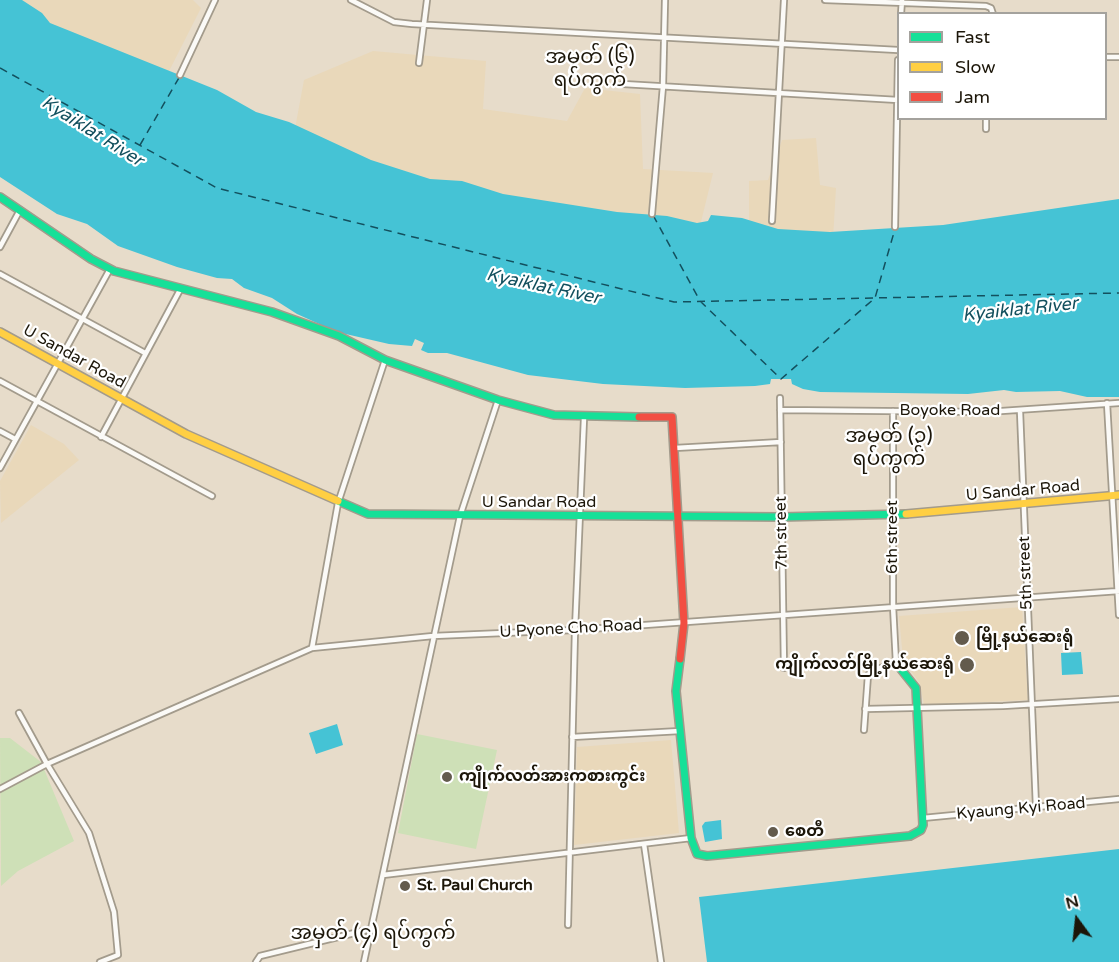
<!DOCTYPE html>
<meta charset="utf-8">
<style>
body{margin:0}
#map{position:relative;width:1119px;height:962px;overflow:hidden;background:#e7dcca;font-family:"Varela Round",sans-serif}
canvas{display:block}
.legend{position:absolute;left:897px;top:12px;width:210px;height:108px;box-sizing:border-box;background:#fff;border:2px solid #a4a29d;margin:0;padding:8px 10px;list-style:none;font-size:18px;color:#1c1609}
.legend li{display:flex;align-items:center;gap:12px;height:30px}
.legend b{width:30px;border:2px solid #a4a29d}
.north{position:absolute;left:1047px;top:890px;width:60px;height:60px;-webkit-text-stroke:4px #fff;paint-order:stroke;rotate:345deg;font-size:16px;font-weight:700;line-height:24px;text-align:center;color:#1c1609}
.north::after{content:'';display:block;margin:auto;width:21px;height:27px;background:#1c1609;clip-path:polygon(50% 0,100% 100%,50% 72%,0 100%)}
</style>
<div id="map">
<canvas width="1119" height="962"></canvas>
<ul class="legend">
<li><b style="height:8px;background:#16e098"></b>Fast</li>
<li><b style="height:8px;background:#ffcf43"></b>Slow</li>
<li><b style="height:8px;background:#f24e42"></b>Jam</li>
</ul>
<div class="north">N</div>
</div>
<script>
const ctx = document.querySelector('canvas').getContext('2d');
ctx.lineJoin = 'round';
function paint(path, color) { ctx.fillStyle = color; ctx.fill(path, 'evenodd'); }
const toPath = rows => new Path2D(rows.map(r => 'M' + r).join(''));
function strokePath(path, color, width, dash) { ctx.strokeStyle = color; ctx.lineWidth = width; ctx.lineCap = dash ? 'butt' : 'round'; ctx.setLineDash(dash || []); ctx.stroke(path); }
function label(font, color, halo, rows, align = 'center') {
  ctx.font = font + ' "Varela Round","Noto Sans Myanmar",sans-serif'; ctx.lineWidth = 4.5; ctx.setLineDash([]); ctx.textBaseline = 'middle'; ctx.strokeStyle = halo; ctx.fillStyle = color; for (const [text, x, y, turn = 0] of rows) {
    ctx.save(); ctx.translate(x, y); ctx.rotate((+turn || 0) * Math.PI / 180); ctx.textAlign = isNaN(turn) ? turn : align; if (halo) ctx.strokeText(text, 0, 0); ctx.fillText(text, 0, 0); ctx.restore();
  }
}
const built = toPath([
 [4,0,193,0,201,8,163,83],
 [373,51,486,61,483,109,567,121,585,88,640,94,643,169,713,173,699,230,385,186,294,134,304,80],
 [816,138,820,185,836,188,833,239,749,227,749,181,768,180,782,140],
 [31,425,64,444,79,460,1,523,0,481],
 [1022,607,1028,700,924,705,920,684,903,659,899,616],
 [671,740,679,833,574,845,577,747]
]);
const green = toPath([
 [417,734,497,750,476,849,398,833],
 [0,738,10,738,41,762,74,841,18,871,1,886]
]);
const water = toPath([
 [0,0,22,0,42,13,50,23,217,90,256,112,289,122,371,160,430,179,462,181,503,194,617,212,667,216,697,223,708,221,711,215,742,218,778,229,830,232,943,225,1119,199,1119,397,1087,397,1060,391,1016,392,1004,390,968,394,820,392,803,389,792,384,791,379,771,379,770,384,755,386,685,388,603,384,528,375,447,353,428,353,421,350,424,343,415,339,412,346,389,344,337,332,297,314,272,298,244,288,232,279,217,278,177,267,118,246,87,224,57,214,0,177],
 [1081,652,1083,674,1062,675,1061,653],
 [337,724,343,745,316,754,309,733],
 [721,820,722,839,705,842,702,826,705,822],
 [1119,849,1119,962,707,962,699,897]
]);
const ferry = toPath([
 [0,68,217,188,674,302,1119,293],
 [140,145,180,76],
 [653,215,700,301,781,379,875,298,895,229]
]);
const street = toPath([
 [351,0,394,22,412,24,898,50],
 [825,0,986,6,991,8,993,14],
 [901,14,902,0],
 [1106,57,1119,57],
 [419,63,427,0],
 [180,75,215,0],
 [623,84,898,100],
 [986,129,986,118],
 [652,214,663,86,665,0],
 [772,221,784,0],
 [895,227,898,60],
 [0,247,20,210],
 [0,274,145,353],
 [0,381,212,496],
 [780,398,784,668],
 [1107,403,1119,615],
 [780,410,987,412,1119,403],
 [1020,411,1036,807],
 [0,431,15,439],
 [101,437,181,288],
 [675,448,781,442],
 [0,468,110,269],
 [312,648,338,503,385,360],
 [865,709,1003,706,1119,699],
 [19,713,47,764,312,648,433,636,575,630,1119,591],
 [864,730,868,675,874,670,896,663,893,606,893,411],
 [572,737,680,731],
 [0,789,47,764,89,833,114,912,118,955,100,962],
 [923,818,1119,799],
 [644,844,661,962],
 [383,875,691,838],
 [568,925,575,630,584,418],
 [256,962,260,956,371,929,460,516,498,400],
 [364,962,371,929]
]);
const fast = toPath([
 [0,197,91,259,114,271,272,312,339,336,385,360,498,400,554,415,639,417],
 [338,501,368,514,782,517,906,514],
 [680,659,676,691,691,838,697,854,707,856,910,836,921,830,923,825,916,688,896,663]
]);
const slow = toPath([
 [0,332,186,434,338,501],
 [906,514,1119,495]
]);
const jam = toPath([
 [639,417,672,417,684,623,680,659]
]);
const markers = [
 [962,638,8,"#635b4d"],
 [967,665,8,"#635b4d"],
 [447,777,6,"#635b4d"],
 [773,832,6,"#635b4d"],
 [405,886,6,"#635b4d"]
];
const streetNames = [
 ["U Sandar Road",74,357,29],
 ["Boyoke Road",950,411],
 ["U Sandar Road",1023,491,-5],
 ["U Sandar Road",539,503],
 ["7th street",782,533,-91],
 ["6th street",893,537,-90],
 ["5th street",1026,573,-92],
 ["U Pyone Cho Road",571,629,-3],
 ["Kyaung Kyi Road",1021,809,-5]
];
const poiNames = [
 ["မြို့နယ်ဆေးရုံ",976,638],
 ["ကျိုက်လတ်မြို့နယ်ဆေးရုံ",954,665,"right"],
 ["ကျိုက်လတ်အားကစားကွင်း",459,777],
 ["စေတီ",785,832],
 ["St. Paul Church",417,886]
];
const waterNames = [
 ["Kyaiklat River",92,132,32],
 ["Kyaiklat River",543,287,12],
 ["Kyaiklat River",1020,310,-6]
];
const quarterNames = [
 ["အမှတ် (၆)",590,58],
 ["ရပ်ကွက်",590,81],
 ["အမှတ် (၃)",889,437],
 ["ရပ်ကွက်",889,460],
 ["အမှတ် (၄) ရပ်ကွက်",373,934]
];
paint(built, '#e9d8ba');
paint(green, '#cee0b7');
paint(water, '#45c3d5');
strokePath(ferry, '#13505e', 1.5, [8, 6]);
strokePath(street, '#a39b8c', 8);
strokePath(fast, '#a39b8c', 10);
strokePath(slow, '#a39b8c', 10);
strokePath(jam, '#a39b8c', 10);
strokePath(street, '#fbfaf7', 4.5);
strokePath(fast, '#16e098', 7);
strokePath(slow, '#ffcf43', 7);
strokePath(jam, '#f24e42', 7);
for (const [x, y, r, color] of markers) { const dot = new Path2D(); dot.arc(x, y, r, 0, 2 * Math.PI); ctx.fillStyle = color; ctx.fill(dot); strokePath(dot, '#fff', 2); }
label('16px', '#1c1609', '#fff', streetNames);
label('bold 16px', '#1c1609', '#fff', poiNames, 'left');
label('italic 18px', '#13505e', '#fff', waterNames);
label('20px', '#1c1609', '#fff', quarterNames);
</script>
